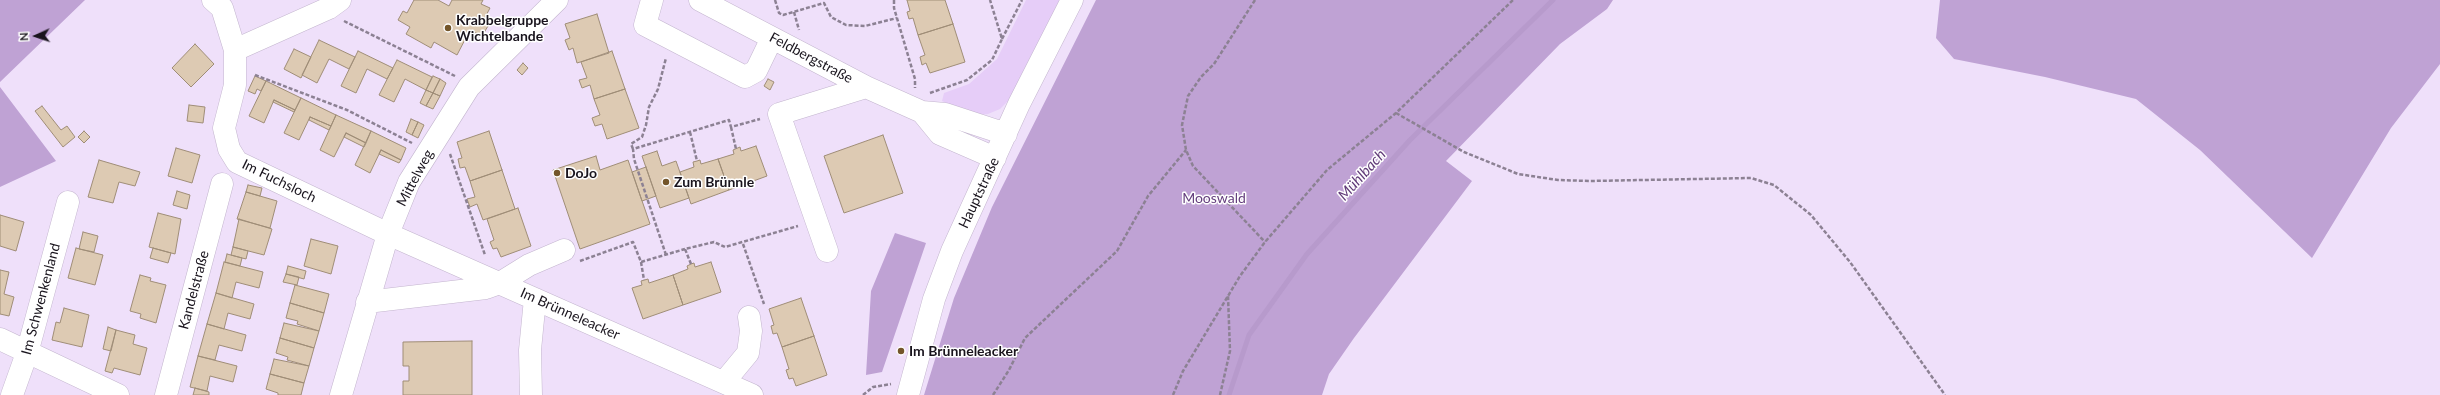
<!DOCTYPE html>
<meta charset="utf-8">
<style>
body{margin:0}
#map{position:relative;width:2440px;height:395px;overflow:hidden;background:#efe0fa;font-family:Lato,sans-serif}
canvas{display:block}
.north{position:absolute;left:16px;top:16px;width:40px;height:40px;-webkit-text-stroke:3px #fff;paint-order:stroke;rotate:267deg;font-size:11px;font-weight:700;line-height:16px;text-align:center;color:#19141d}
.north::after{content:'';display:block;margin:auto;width:14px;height:18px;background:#19141d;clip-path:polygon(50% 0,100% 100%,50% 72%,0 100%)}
</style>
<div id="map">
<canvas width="2440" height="395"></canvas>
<div class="north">N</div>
</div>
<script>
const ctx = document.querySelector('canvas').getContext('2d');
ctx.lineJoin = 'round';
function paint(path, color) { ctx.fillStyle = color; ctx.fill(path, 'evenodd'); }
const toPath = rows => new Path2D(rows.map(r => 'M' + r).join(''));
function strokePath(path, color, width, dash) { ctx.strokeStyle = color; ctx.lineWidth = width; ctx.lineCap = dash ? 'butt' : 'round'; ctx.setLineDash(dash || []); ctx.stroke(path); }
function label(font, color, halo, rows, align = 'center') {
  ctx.font = font + ' Lato,sans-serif'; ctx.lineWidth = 3; ctx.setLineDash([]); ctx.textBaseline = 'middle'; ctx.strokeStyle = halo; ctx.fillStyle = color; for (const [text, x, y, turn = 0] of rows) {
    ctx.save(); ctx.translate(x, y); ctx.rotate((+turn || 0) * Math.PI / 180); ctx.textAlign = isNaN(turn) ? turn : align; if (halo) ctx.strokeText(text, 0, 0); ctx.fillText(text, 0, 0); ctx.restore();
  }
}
const green = toPath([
 [1026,0,1061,0,1009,100,1000,109,988,114,976,115,942,101,944,93,969,84,997,59]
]);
const forest = toPath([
 [0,0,85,0,0,82],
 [1096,0,1613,0,1607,9,1560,44,1446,161,1472,181,1354,338,1329,374,1322,395,924,395,954,298,992,207],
 [1940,0,2440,0,2440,64,2391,128,2312,258,2200,150,2136,99,2045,77,1954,59,1936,38],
 [0,87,56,161,0,187],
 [895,233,926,243,882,372,866,375,871,291]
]);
const stream = toPath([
 [1229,395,1249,335,1307,254,1410,140,1553,0]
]);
const building = toPath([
 [414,0,438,0,449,6,452,0,483,0,481,4,490,8,482,23,488,26,482,36,470,30,457,55,434,42,431,48,406,34,410,27,398,20,403,11,407,13,414,0],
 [907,0,945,0,953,24,918,35,913,18,909,19,907,12,910,11,907,0],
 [597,14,609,53,577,63,573,48,569,50,565,40,570,38,565,24,597,14],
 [953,24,965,62,930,73,926,63,922,65,920,57,925,55,918,35,953,24],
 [319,40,355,57,349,69,329,59,317,83,302,75,319,40],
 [195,44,214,64,191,87,172,68,195,44],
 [294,49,311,57,301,78,284,69,294,49],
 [358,51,393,68,387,79,367,69,356,93,341,86,358,51],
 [612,51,625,89,594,99,590,85,582,88,579,80,587,78,581,62,612,51],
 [397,60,432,77,426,90,405,79,394,102,379,95,397,60],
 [523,63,528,68,522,75,517,70,523,63],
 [255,76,266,81,261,91,257,89,255,94,248,91,255,76],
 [433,76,440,79,433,93,426,90,433,76],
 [440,79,446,83,440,96,433,93,440,79],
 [768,79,774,82,770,90,764,86,768,79],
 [266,81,301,98,295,110,274,100,264,123,249,116,266,81],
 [625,89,639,128,607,139,602,124,595,126,592,118,600,115,594,99,625,89],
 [426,90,433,93,426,106,420,103,426,90],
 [433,93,440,96,433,109,426,106,433,93],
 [301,98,336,115,331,126,310,117,299,140,284,133,301,98],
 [274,100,295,110,294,112,273,102,274,100],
 [189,105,205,107,203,123,187,121,189,105],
 [42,106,61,130,67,126,75,137,63,147,35,111,42,106],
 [336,115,371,131,366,143,346,133,334,157,320,150,336,115],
 [310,117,331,126,329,130,309,120,310,117],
 [411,119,418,122,412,135,406,132,411,119],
 [418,122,424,125,418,138,412,135,418,122],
 [84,131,90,137,84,143,78,137,84,131],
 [371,131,406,148,401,160,381,150,370,173,355,165,371,131],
 [489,131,502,170,470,181,465,167,460,168,458,159,462,158,457,142,489,131],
 [346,133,366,143,364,147,344,137,346,133],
 [883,135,903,193,844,213,824,156,883,135],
 [756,146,767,176,729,190,718,159,734,154,733,150,740,147,741,151,756,146],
 [176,148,200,155,192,183,168,176,176,148],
 [381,150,401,160,399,163,379,154,381,150],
 [657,151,662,166,676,161,689,198,660,208,642,156,657,151],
 [596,156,600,170,628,160,650,224,580,249,553,170,596,156],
 [718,159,729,190,691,204,680,172,694,167,693,162,697,161,700,160,701,164,718,159],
 [99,160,140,172,135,186,119,182,113,203,88,197,99,160],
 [646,167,656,196,642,201,632,172,646,167],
 [502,170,515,209,483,220,477,204,470,207,467,199,475,197,470,181,502,170],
 [248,185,262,188,260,196,246,192,248,185],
 [177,191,190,195,187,209,173,205,177,191],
 [246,192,277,201,270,228,237,219,246,192],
 [518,208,531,246,501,257,497,248,493,249,490,242,494,240,487,219,518,208],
 [158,213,181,219,175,254,149,247,158,213],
 [0,215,24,222,16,251,0,246,0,215],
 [239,219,272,229,264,255,233,247,239,219],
 [83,232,98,236,94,252,79,249,83,232],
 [311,239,338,246,331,274,304,266,311,239],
 [233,247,248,251,246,259,231,255,233,247],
 [76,248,103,255,95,285,68,278,76,248],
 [153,248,171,253,168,263,150,258,153,248],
 [227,254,242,258,240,266,225,262,227,254],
 [224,262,263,272,259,288,236,282,232,298,216,293,224,262],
 [711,262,721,292,683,305,673,275,688,269,687,266,691,264,694,263,695,267,711,262],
 [288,266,306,271,304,279,286,274,288,266],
 [0,270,9,272,4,294,14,297,9,316,0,314,0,270],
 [286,274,299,277,297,285,283,282,286,274],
 [140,275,151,278,150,281,166,285,156,323,140,318,141,314,130,311,140,275],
 [673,275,683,305,643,319,632,288,642,285,641,281,648,279,649,283,673,275],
 [295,285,329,294,324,313,290,303,295,285],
 [216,293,254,304,250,319,228,313,224,329,207,324,216,293],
 [801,298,814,336,782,347,777,333,773,334,771,326,774,325,769,309,801,298],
 [290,303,324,313,319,331,297,324,298,321,286,318,290,303],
 [64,308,89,315,82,347,52,340,56,322,60,323,64,308],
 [284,323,319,331,314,348,280,338,284,323],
 [207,324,246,335,242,351,219,345,215,360,198,356,207,324],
 [108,327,116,330,111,351,103,349,108,327],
 [116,330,135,335,133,344,147,348,140,375,114,368,112,373,105,371,116,330],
 [814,336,827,375,796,386,793,378,789,379,786,370,789,369,782,347,814,336],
 [280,338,314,348,309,366,287,360,288,357,276,353,280,338],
 [472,341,472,395,403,395,403,381,409,381,409,366,403,366,403,342,472,341],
 [198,356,237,366,233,382,210,376,207,391,190,387,198,356],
 [274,359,309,366,304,383,270,374,274,359],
 [270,374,304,383,301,395,278,395,278,393,266,389,270,374],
 [195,388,209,392,209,395,193,395,195,388]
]);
const path = toPath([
 [775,0,779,13,783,15,824,3,831,17,846,25,865,26,897,18],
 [894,0,894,8,915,79,915,88],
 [1255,0,1214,64,1201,77,1188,96,1182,125,1186,150,1193,166,1265,242],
 [794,12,799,30],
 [344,21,455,76],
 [1002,39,1022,0],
 [255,75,347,110,412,143],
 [930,93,967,80,992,60,1002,39,990,0],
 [1396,113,1464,152,1518,174,1558,180,1589,181,1751,178,1774,185,1811,215,1850,262,1945,395],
 [731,127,736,149],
 [690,132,697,161],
 [633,149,631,144,642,137,646,125,649,107,658,89,666,58],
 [450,154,485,255],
 [743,244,764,304],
 [666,255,634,159,633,149,729,120,731,127,760,119],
 [580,261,633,242,641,262,685,249],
 [641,262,644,280],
 [691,264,685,249,714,242,725,247,798,226],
 [863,395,873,387,891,384],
 [993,395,1009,370,1025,338,1117,251,1148,196,1186,150],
 [1173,395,1183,371,1240,276,1265,242,1327,170,1396,113,1513,0],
 [1220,395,1230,351,1228,296]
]);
const minor = toPath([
 [213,0,222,8,235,50,235,85,224,128,229,149,237,162,388,234,752,395],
 [652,0,645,25,745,77,756,71,772,38],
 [700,0,866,87,922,112,945,114,1006,134],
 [235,50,329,8,340,0],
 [922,112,940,134,995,158],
 [827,251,779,114,866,87],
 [367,302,486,288,500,283,529,265,564,250],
 [0,339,118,395],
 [724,382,748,353,751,331,749,317],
 [12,395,27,353,68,202],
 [166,395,222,184],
 [341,395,388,234,409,182,469,87,557,0],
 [531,395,530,350,535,299],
 [908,395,934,299,952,251,1019,104,1072,0]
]);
const markers = [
 [448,28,4,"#73552a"],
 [557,173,4,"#73552a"],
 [666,182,4,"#73552a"],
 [901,351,4,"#73552a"]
];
const poiNames = [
 ["Krabbelgruppe",456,20],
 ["Wichtelbande",456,36],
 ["DoJo",565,173],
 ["Zum Brünnle",674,182],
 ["Im Brünneleacker",909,351]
];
const streetNames = [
 ["Feldbergstraße",811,58,28],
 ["Mittelweg",415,178,-62],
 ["Im Fuchsloch",279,181,26],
 ["Hauptstraße",979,193,-65],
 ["Kandelstraße",194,290,-75],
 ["Im Schwenkenland",41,299,-75],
 ["Im Brünneleacker",570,314,24]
];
const parkNames = [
 ["Mooswald",1214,198]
];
const waterNames = [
 ["Mühlbach",1362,175,-48]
];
paint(green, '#e6cdf8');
paint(forest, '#bfa2d4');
strokePath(stream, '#b79acc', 5);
paint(building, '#ddcab3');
strokePath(building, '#9f8d77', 1);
strokePath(minor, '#c3b5ce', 23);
strokePath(path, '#8c8193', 2.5, [4, 2]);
strokePath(minor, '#fff', 22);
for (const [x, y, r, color] of markers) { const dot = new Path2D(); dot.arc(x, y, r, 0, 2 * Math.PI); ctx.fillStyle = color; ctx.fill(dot); strokePath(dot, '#fff', 1.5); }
label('bold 14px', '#19141d', '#fff', poiNames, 'left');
label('14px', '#19141d', '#fff', streetNames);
label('14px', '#643e7d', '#fff', parkNames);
label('italic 15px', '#613b79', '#fff', waterNames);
</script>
